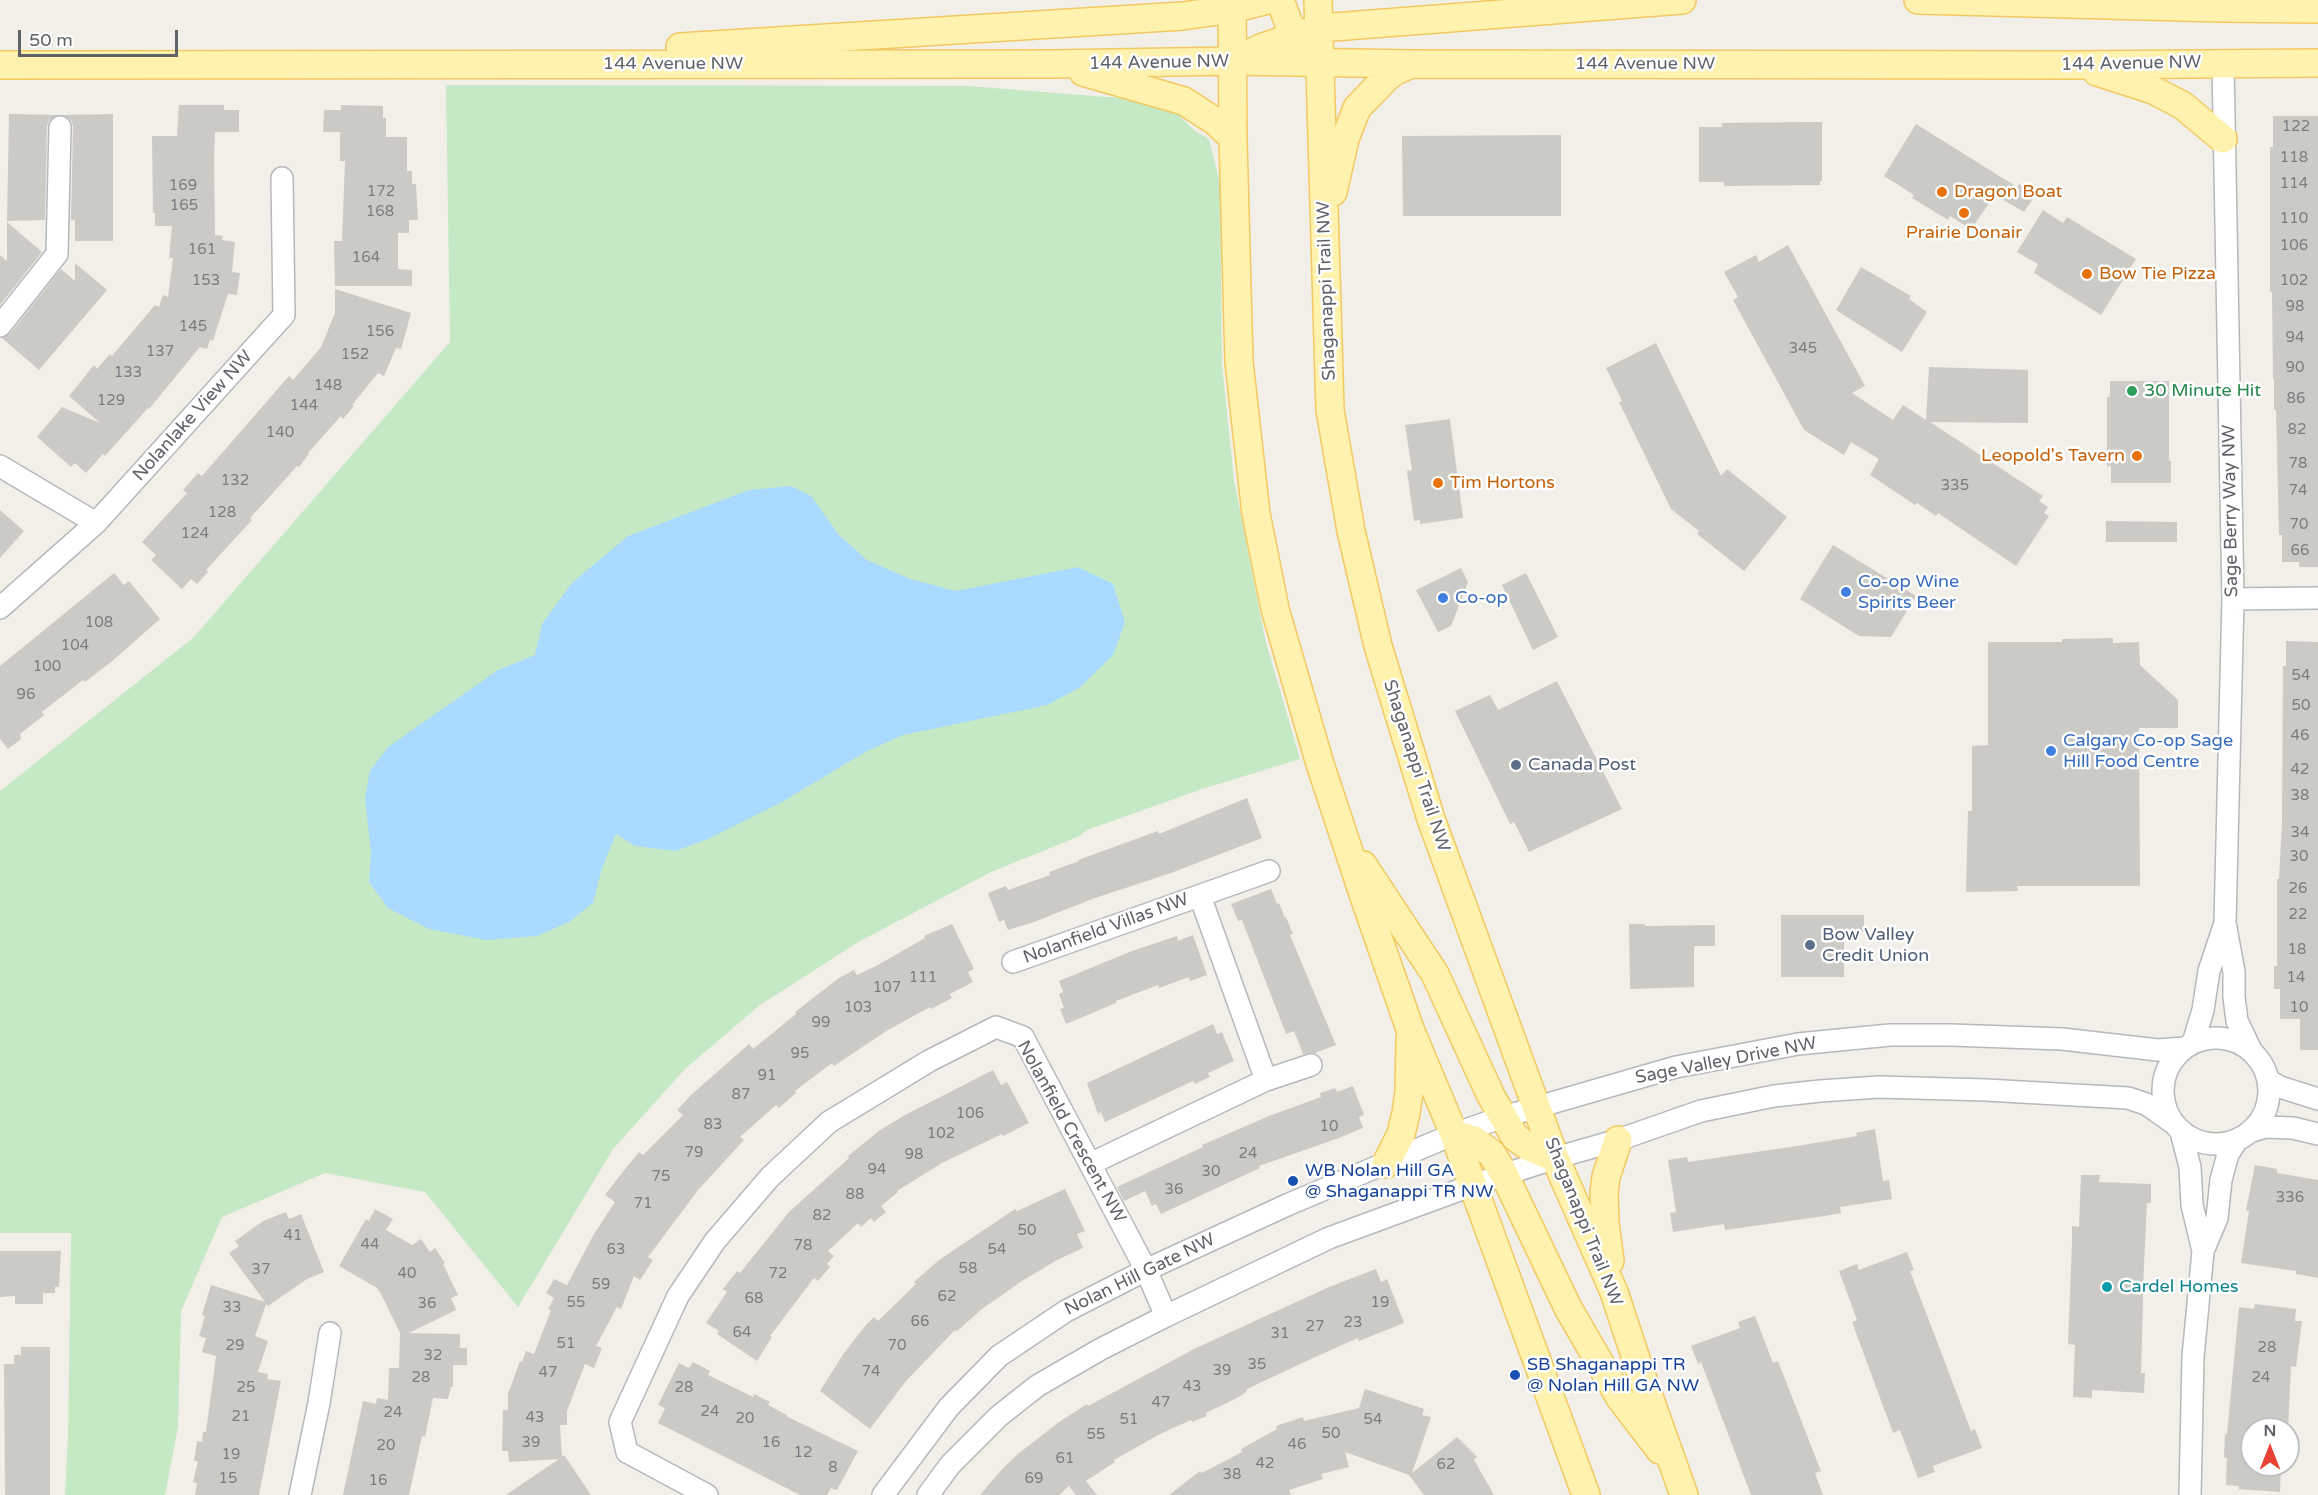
<!DOCTYPE html>
<style>
body{margin:0}
#map{position:relative;width:2318px;height:1495px;overflow:hidden;background:#f1efe8;font-family:"Varela Round",sans-serif}
canvas{display:block}
.north{position:absolute;left:2240px;top:1417px;width:60px;height:60px;box-sizing:border-box;background:#fff;border:2px solid #bfc1c3;border-radius:50%;rotate:0deg;font-size:16px;font-weight:700;line-height:24px;text-align:center;color:#5f6368}
.north::after{content:'';display:block;margin:auto;width:21px;height:27px;background:#ea4335;clip-path:polygon(50% 0,100% 100%,50% 72%,0 100%)}
.scale{position:absolute;left:18px;top:30px;width:160px;height:27px;box-sizing:border-box;border:3px solid #5f6368;border-top:0;padding-left:8px;font-size:18px;line-height:21px;white-space:nowrap;color:#5f6368;-webkit-text-stroke:4px #fff;paint-order:stroke}
</style>
<div id="map">
<canvas width="2318" height="1495"></canvas>
<div class="north">N</div>
<div class="scale">50 m</div>
</div>
<script>
const ctx = document.querySelector('canvas').getContext('2d');
ctx.lineJoin = 'round';
function paint(path, color) { ctx.fillStyle = color; ctx.fill(path, 'evenodd'); }
const toPath = rows => new Path2D(rows.map(r => 'M' + r).join(''));
function strokePath(path, color, width, dash) { ctx.strokeStyle = color; ctx.lineWidth = width; ctx.lineCap = dash ? 'butt' : 'round'; ctx.setLineDash(dash || []); ctx.stroke(path); }
function label(font, color, halo, rows, align = 'center') {
  ctx.font = font + ' "Varela Round",sans-serif'; ctx.lineWidth = 5; ctx.setLineDash([]); ctx.textBaseline = 'middle'; ctx.strokeStyle = halo; ctx.fillStyle = color; for (const [text, x, y, turn = 0] of rows) {
    ctx.save(); ctx.translate(x, y); ctx.rotate((+turn || 0) * Math.PI / 180); ctx.textAlign = isNaN(turn) ? turn : align; if (halo) ctx.strokeText(text, 0, 0); ctx.fillText(text, 0, 0); ctx.restore();
  }
}
const green = toPath([
 [446,85,968,86,1132,99,1171,108,1195,131,1209,139,1220,184,1222,365,1234,480,1265,639,1300,759,1202,789,1087,830,1080,836,991,872,860,941,760,1005,685,1069,613,1149,518,1307,425,1192,325,1173,222,1217,181,1311,178,1427,165,1495,65,1495,68,1436,71,1233,0,1233,0,791,193,638,450,342]
]);
const water = toPath([
 [791,486,811,496,839,535,867,560,910,579,956,591,1078,567,1113,584,1125,622,1113,655,1079,688,1047,705,903,735,867,751,782,802,708,839,675,851,635,846,616,834,602,868,593,903,569,922,537,936,486,940,429,929,388,908,369,882,371,852,365,798,370,771,388,747,498,670,535,655,542,624,572,583,628,536,749,490]
]);
const building = toPath([
 [179,105,224,105,224,110,239,110,239,132,215,132,214,158,215,235,223,236,222,240,235,242,232,272,240,273,237,295,228,294,213,341,210,340,207,349,200,347,149,409,148,408,105,456,103,454,86,473,75,463,71,467,37,437,62,407,100,423,69,396,94,365,97,369,110,354,112,356,155,305,159,307,163,295,168,297,173,258,169,258,172,226,155,226,155,213,153,213,152,136,177,136],
 [341,105,383,106,383,118,386,118,386,137,407,137,407,171,412,171,412,184,416,184,418,220,409,220,409,233,398,233,398,269,412,270,412,286,335,286,334,241,342,241,345,161,340,161,340,132,323,132,324,110,341,110],
 [9,114,59,115,49,120,47,127,45,220,7,221],
 [113,114,113,241,75,241,75,220,71,220,73,127,71,120,62,115],
 [2273,116,2318,116,2318,567,2299,567,2299,562,2282,562,2282,535,2279,535,2276,410,2274,410,2274,379,2273,379,2272,292,2270,292,2270,147,2273,147],
 [1805,122,1822,122,1822,181,1820,181,1820,185,1724,186,1724,182,1699,182,1699,127,1722,127,1722,123],
 [1916,124,2017,187,2019,184,2036,194,2024,212,1995,195,1971,229,1950,216,1948,220,1912,198,1914,195,1884,176],
 [1561,135,1561,216,1403,216,1402,136],
 [2043,210,2063,223,2067,217,2136,259,2101,315,2034,273,2038,264,2017,252],
 [7,222,42,252,0,305,0,255,7,261],
 [1788,245,1865,386,1852,393,1893,420,1903,405,1926,420,1929,367,2028,370,2028,423,1930,422,2043,496,2039,501,2048,507,2044,513,2049,516,2016,566,1938,513,1936,516,1917,503,1915,505,1870,475,1879,459,1851,442,1844,455,1804,430,1733,300,1738,297,1724,272,1756,255,1759,262],
 [75,263,107,290,39,370,2,338,10,334,61,269,75,281],
 [1861,267,1911,296,1909,299,1927,312,1902,352,1836,310],
 [335,289,411,313,401,349,396,348,384,376,378,373,352,405,354,406,343,419,341,416,308,453,309,454,299,467,297,466,272,494,250,518,252,520,206,570,208,572,197,584,191,579,182,589,151,560,156,555,142,542,187,493,183,490,198,473,202,476,289,376,293,380,321,347,335,313],
 [1656,343,1721,476,1727,469,1787,517,1744,571,1697,534,1699,531,1671,509,1619,402,1622,401,1606,368],
 [2110,381,2169,381,2169,461,2171,461,2171,483,2111,483,2111,466,2107,466,2107,397,2110,397],
 [1450,419,1463,518,1420,524,1420,520,1414,521,1407,471,1412,470,1405,425],
 [0,510,24,531,0,558],
 [2106,521,2177,522,2177,542,2106,542],
 [1833,545,1916,596,1891,637,1859,636,1800,599],
 [1461,568,1468,582,1451,626,1438,632,1416,590],
 [114,573,124,585,129,581,160,619,111,662,85,682,83,680,42,712,44,715,20,734,21,739,8,749,0,739,0,666],
 [1526,573,1558,637,1533,650,1502,585],
 [2113,638,2113,643,2139,642,2140,665,2178,700,2178,728,2139,728,2140,886,2017,886,2018,891,1966,892,1968,811,1972,811,1972,746,1988,745,1988,642,2062,642,2062,639],
 [2286,641,2318,642,2318,1050,2300,1050,2300,1019,2280,1019,2280,989,2274,989,2274,966,2277,966,2277,879,2279,879,2282,824,2283,666,2286,666],
 [1557,681,1622,809,1529,852,1514,822,1510,824,1455,711,1490,695,1498,710],
 [1247,798,1262,838,1171,873,1095,898,1034,922,1008,930,1004,920,999,922,988,893,1006,886,1008,890,1050,875,1049,872,1079,861,1078,860,1158,831,1159,834],
 [1271,889,1277,904,1279,903,1285,918,1286,917,1293,934,1290,935,1336,1045,1315,1053,1303,1054,1294,1031,1286,1034,1242,920,1238,921,1231,904],
 [1781,915,1864,915,1864,932,1844,932,1844,977,1781,977],
 [952,924,974,969,968,972,973,982,950,994,952,998,931,1009,930,1007,888,1030,834,1066,832,1063,795,1091,796,1093,779,1108,776,1105,740,1137,744,1140,698,1190,648,1257,653,1260,640,1280,634,1276,621,1309,617,1307,596,1346,602,1348,594,1368,585,1364,567,1411,567,1425,560,1425,562,1457,564,1455,591,1495,506,1495,559,1459,509,1462,508,1451,502,1451,503,1410,508,1410,508,1394,520,1361,522,1362,526,1351,534,1354,551,1310,548,1309,554,1298,546,1293,554,1279,567,1285,594,1234,615,1202,605,1195,622,1173,639,1152,643,1155,683,1115,677,1110,691,1095,749,1044,753,1049,796,1014,795,1012,839,978,854,970,857,975,876,966,925,938,924,936],
 [1629,924,1645,924,1645,926,1715,925,1715,946,1694,946,1694,987,1630,989],
 [1193,935,1207,975,1190,981,1189,977,1159,988,1158,985,1116,1001,1116,1003,1066,1024,1060,1009,1064,1008,1059,994,1063,992,1059,981,1132,951,1177,936,1178,941],
 [1213,1024,1217,1034,1222,1032,1234,1061,1208,1073,1210,1077,1195,1084,1193,1081,1105,1122,1101,1112,1098,1114,1087,1083],
 [993,1070,1001,1085,1007,1082,1029,1123,1003,1136,1002,1134,942,1163,897,1191,898,1192,881,1206,886,1212,874,1222,871,1218,861,1227,858,1223,828,1251,834,1256,827,1264,830,1267,818,1281,814,1278,770,1336,772,1337,757,1361,717,1334,719,1331,706,1323,727,1292,723,1289,737,1271,740,1273,789,1212,849,1158,848,1156,880,1130,905,1115],
 [1353,1086,1364,1115,1359,1117,1363,1128,1339,1138,1259,1166,1260,1168,1161,1214,1156,1204,1152,1206,1145,1191,1124,1201,1117,1187,1203,1147,1202,1145,1269,1116,1321,1097,1320,1093,1335,1088,1337,1092],
 [1875,1129,1883,1181,1889,1180,1892,1199,1840,1207,1841,1213,1825,1216,1725,1230,1724,1224,1673,1232,1670,1213,1676,1212,1668,1160,1687,1157,1688,1162,1797,1146,1857,1136,1856,1133],
 [2255,1165,2277,1169,2277,1173,2318,1180,2318,1278,2296,1274,2296,1271,2241,1263,2249,1211,2246,1210],
 [2081,1175,2100,1175,2099,1182,2151,1184,2151,1203,2147,1203,2144,1264,2141,1373,2145,1373,2144,1393,2092,1390,2092,1398,2073,1397,2075,1345,2068,1344,2072,1243,2072,1226,2079,1227],
 [1065,1189,1085,1231,1077,1234,1083,1248,1057,1260,1022,1281,982,1309,957,1331,955,1330,906,1381,870,1429,820,1391,844,1353,866,1325,874,1317,878,1321,916,1284,914,1282,939,1260,1015,1209,1017,1211],
 [375,1209,393,1219,386,1230,412,1245,421,1239,430,1252,435,1248,445,1263,443,1264,458,1295,451,1298,456,1310,409,1333,460,1334,460,1348,467,1348,467,1365,453,1365,453,1387,451,1387,448,1399,433,1398,425,1437,422,1436,409,1495,343,1495,363,1401,376,1404,377,1398,388,1400,389,1368,399,1368,400,1333,381,1294,377,1288,339,1266,366,1219,369,1221],
 [286,1212,289,1219,301,1214,324,1272,307,1279,268,1306,266,1304,255,1336,268,1341,258,1372,268,1374,267,1379,281,1381,259,1495,195,1495,197,1483,193,1482,198,1461,194,1461,197,1441,202,1442,203,1432,206,1432,216,1356,202,1352,206,1338,199,1336,205,1316,202,1315,211,1285,265,1302,229,1253,239,1246,235,1241,263,1221],
 [0,1251,61,1251,59,1287,55,1287,55,1293,43,1293,43,1304,15,1304,15,1296,0,1297],
 [1907,1252,1914,1270,1910,1271,1938,1344,1971,1431,1975,1429,1982,1448,1933,1466,1935,1472,1918,1478,1900,1430,1893,1433,1852,1322,1857,1320,1839,1271,1857,1264,1859,1270],
 [1376,1269,1381,1282,1387,1279,1404,1323,1359,1341,1358,1338,1313,1358,1247,1389,1247,1391,1239,1397,1206,1413,1207,1416,1192,1422,1191,1420,1160,1434,1114,1460,1115,1462,1086,1481,1097,1495,1076,1495,1069,1486,1059,1495,980,1495,1003,1468,1018,1454,1059,1422,1087,1404,1088,1406,1196,1348,1329,1287],
 [2255,1304,2296,1309,2295,1321,2302,1321,2296,1367,2291,1366,2288,1430,2252,1427,2252,1465,2281,1465,2280,1492,2239,1489,2239,1486,2226,1485,2227,1458,2224,1457,2225,1434,2227,1434,2239,1307,2254,1309],
 [1755,1316,1773,1363,1778,1361,1815,1456,1821,1471,1815,1473,1823,1495,1751,1495,1701,1362,1698,1364,1691,1346,1740,1328,1738,1322],
 [21,1347,50,1347,50,1495,5,1495,4,1364,14,1364,14,1355,21,1355],
 [693,1362,710,1371,708,1375,753,1397,754,1394,770,1402,768,1405,787,1415,786,1416,858,1451,837,1490,831,1488,827,1495,800,1495,658,1423,665,1408,658,1405,679,1363,689,1368],
 [1365,1389,1424,1409,1422,1415,1431,1417,1412,1473,1457,1437,1477,1457,1474,1460,1494,1495,1424,1495,1409,1475,1345,1452,1349,1467,1321,1474,1323,1479,1289,1490,1291,1495,1169,1495,1200,1471,1202,1473,1242,1452,1241,1449,1277,1429,1276,1426,1303,1417,1304,1421,1359,1408]
]);
const minor = toPath([
 [2223,63,2233,599,2225,923,2234,972,2234,997,2237,1021,2251,1050],
 [0,326,57,254,60,127],
 [0,466,96,523],
 [2233,599,2318,598],
 [0,608,96,523,284,315,282,178],
 [1200,896,1266,1080],
 [1013,962,1269,871],
 '2163 1091a53 53 0 1 1 106 0a53 53 0 1 1-106 0Z',
 [2193,1043,2203,1010,2209,971,2224,926],
 [2268,1080,2280,1087,2318,1099],
 [2252,1131,2266,1127,2293,1128,2318,1134],
 [2181,1132,2190,1167,2192,1205,2203,1251,2193,1357,2190,1495],
 [1090,1164,1266,1080,1311,1065],
 [2203,1251,2217,1218,2221,1180,2228,1154,2238,1139],
 [300,1495,319,1403,330,1333],
 [707,1495,627,1452,620,1422,678,1296,715,1241,770,1177,829,1122,929,1061,996,1027,1023,1037,1146,1270,1166,1316],
 [883,1495,949,1407,999,1356,1066,1311,1146,1270,1287,1205,1454,1134,1503,1117,1676,1067,1798,1044,1890,1035,1951,1035,2062,1039,2158,1050,2185,1048],
 [928,1495,950,1465,999,1416,1037,1386,1101,1349,1166,1316,1329,1238,1473,1185,1555,1158,1618,1140,1701,1111,1774,1096,1820,1091,1879,1087,1986,1090,2128,1098,2146,1104,2173,1123]
]);
const major = toPath([
 [1232,0,1233,138,1239,362,1256,514,1275,609,1320,764,1363,894,1410,1029,1454,1134,1586,1495],
 [1280,0,1289,24,1308,49],
 [1318,0,1330,410,1351,531,1378,646,1431,819,1555,1158,1614,1292,1641,1374,1684,1495],
 [1918,0,2220,8,2318,9],
 [680,47,1183,16,1232,9,1268,0],
 [1240,58,1263,47,1320,28,1682,0],
 [0,65,1053,64,1233,61,1413,64,2073,65,2318,63],
 [1083,72,1184,101,1216,122,1233,138],
 [2097,72,2153,90,2182,105,2223,139],
 [1333,192,1345,139,1357,108,1386,78,1395,71,1412,64],
 [1363,865,1435,974,1491,1096,1515,1137,1529,1147,1555,1158],
 [1454,1134,1474,1140,1492,1154,1504,1174,1568,1308,1620,1398,1660,1450],
 [1386,1164,1401,1134,1406,1113,1409,1092,1410,1039],
 [1610,1261,1605,1223,1604,1192,1606,1177,1618,1140]
]);
const markers = [
 [1942,192,6,"#e8710a"],
 [1964,213,6,"#e8710a"],
 [2087,274,6,"#e8710a"],
 [2132,391,6,"#2e9e5b"],
 [2137,456,6,"#e8710a"],
 [1438,483,6,"#e8710a"],
 [1846,592,6,"#3f7fe0"],
 [1443,598,6,"#3f7fe0"],
 [2051,751,6,"#3f7fe0"],
 [1516,765,6,"#5c6f8a"],
 [1810,945,6,"#5c6f8a"],
 [1293,1181,6,"#1a4fb4"],
 [2107,1287,6,"#0f9aa8"],
 [1515,1375,6,"#1a4fb4"]
];
const numberNames = [
 ["122",2296,127],
 ["118",2294,158],
 ["114",2294,184],
 ["169",183,186],
 ["172",381,192],
 ["165",184,206],
 ["168",380,212],
 ["110",2294,219],
 ["106",2294,246],
 ["161",202,250],
 ["164",366,258],
 ["153",206,281],
 ["102",2294,281],
 ["98",2295,307],
 ["145",193,327],
 ["156",380,332],
 ["94",2295,338],
 ["345",1803,349],
 ["137",160,352],
 ["152",355,355],
 ["90",2295,368],
 ["133",128,373],
 ["148",328,386],
 ["86",2296,399],
 ["129",111,401],
 ["144",304,406],
 ["82",2297,430],
 ["140",280,433],
 ["78",2298,464],
 ["132",235,481],
 ["335",1955,486],
 ["74",2298,491],
 ["128",222,513],
 ["70",2299,525],
 ["124",195,534],
 ["66",2300,551],
 ["108",99,623],
 ["104",75,646],
 ["100",47,667],
 ["54",2301,676],
 ["96",26,695],
 ["50",2301,706],
 ["46",2300,736],
 ["42",2300,770],
 ["38",2300,796],
 ["34",2300,833],
 ["30",2299,857],
 ["26",2298,889],
 ["22",2298,915],
 ["18",2297,950],
 ["111",923,978],
 ["14",2296,978],
 ["107",887,988],
 ["103",858,1008],
 ["10",2299,1008],
 ["99",821,1023],
 ["95",800,1054],
 ["91",767,1076],
 ["87",741,1095],
 ["106",970,1114],
 ["83",713,1125],
 ["10",1329,1127],
 ["102",941,1134],
 ["79",694,1153],
 ["24",1248,1154],
 ["98",914,1155],
 ["94",877,1170],
 ["30",1211,1172],
 ["75",661,1177],
 ["36",1174,1190],
 ["88",855,1195],
 ["336",2290,1198],
 ["71",643,1204],
 ["82",822,1216],
 ["50",1027,1231],
 ["41",293,1236],
 ["44",370,1245],
 ["78",803,1246],
 ["63",616,1250],
 ["54",997,1250],
 ["58",968,1269],
 ["37",261,1270],
 ["40",407,1274],
 ["72",778,1274],
 ["59",601,1285],
 ["62",947,1297],
 ["68",754,1299],
 ["55",576,1303],
 ["19",1380,1303],
 ["36",427,1304],
 ["33",232,1308],
 ["66",920,1322],
 ["23",1353,1323],
 ["27",1315,1327],
 ["64",742,1333],
 ["31",1280,1334],
 ["51",566,1344],
 ["29",235,1346],
 ["70",897,1346],
 ["28",2267,1348],
 ["32",433,1356],
 ["35",1257,1365],
 ["39",1222,1371],
 ["74",871,1372],
 ["47",548,1373],
 ["28",421,1378],
 ["24",2261,1378],
 ["43",1192,1387],
 ["25",246,1388],
 ["28",684,1388],
 ["47",1161,1403],
 ["24",710,1412],
 ["24",393,1413],
 ["21",241,1417],
 ["43",535,1418],
 ["20",745,1419],
 ["51",1129,1420],
 ["54",1373,1420],
 ["50",1331,1434],
 ["55",1096,1435],
 ["39",531,1443],
 ["16",771,1443],
 ["46",1297,1445],
 ["20",386,1446],
 ["12",803,1453],
 ["19",231,1455],
 ["61",1065,1459],
 ["42",1265,1464],
 ["62",1446,1465],
 ["8",833,1468],
 ["38",1232,1475],
 ["15",228,1479],
 ["69",1034,1479],
 ["16",378,1481]
];
const streetNames = [
 ["144 Avenue NW",1159,63,-1],
 ["144 Avenue NW",673,64],
 ["144 Avenue NW",1645,64],
 ["144 Avenue NW",2131,64,-1],
 ["Shaganappi Trail NW",1327,291,-92],
 ["Nolanlake View NW",193,416,-48],
 ["Sage Berry Way NW",2231,511,-91],
 ["Shaganappi Trail NW",1416,766,72],
 ["Nolanfield Villas NW",1106,929,-20],
 ["Sage Valley Drive NW",1726,1061,-11],
 ["Nolanfield Crescent NW",1071,1132,61],
 ["Shaganappi Trail NW",1583,1222,68],
 ["Nolan Hill Gate NW",1140,1275,-26]
];
const foodNames = [
 ["Dragon Boat",1954,192],
 ["Prairie Donair",1964,233,"center"],
 ["Bow Tie Pizza",2099,274],
 ["Leopold's Tavern",2125,456,"right"],
 ["Tim Hortons",1450,483]
];
const leisureNames = [
 ["30 Minute Hit",2144,391]
];
const shopNames = [
 ["Co-op Wine",1858,582],
 ["Spirits Beer",1858,603],
 ["Co-op",1455,598],
 ["Calgary Co-op Sage",2063,741],
 ["Hill Food Centre",2063,762]
];
const serviceNames = [
 ["Canada Post",1528,765],
 ["Bow Valley",1822,935],
 ["Credit Union",1822,956]
];
const transitNames = [
 ["WB Nolan Hill GA",1305,1171],
 ["@ Shaganappi TR NW",1305,1192],
 ["SB Shaganappi TR",1527,1365],
 ["@ Nolan Hill GA NW",1527,1386]
];
const cultureNames = [
 ["Cardel Homes",2119,1287]
];
paint(green, '#c5e8c5');
paint(water, '#aadaff');
paint(building, '#cccac5');
strokePath(minor, '#b5b8bc', 24);
strokePath(major, '#f2c960', 30);
strokePath(minor, '#fff', 21);
strokePath(major, '#fff2af', 27);
for (const [x, y, r, color] of markers) { const dot = new Path2D(); dot.arc(x, y, r, 0, 2 * Math.PI); ctx.fillStyle = color; ctx.fill(dot); strokePath(dot, '#fff', 2); }
label('15px', '#7a7d7f', null, numberNames);
label('18px', '#5f6368', '#fff', streetNames);
label('18px', '#c56008', '#fff', foodNames, 'left');
label('18px', '#27864d', '#fff', leisureNames, 'left');
label('18px', '#366cbe', '#fff', shopNames, 'left');
label('18px', '#4e5e75', '#fff', serviceNames, 'left');
label('18px', '#164399', '#fff', transitNames, 'left');
label('18px', '#0d838f', '#fff', cultureNames, 'left');
</script>
